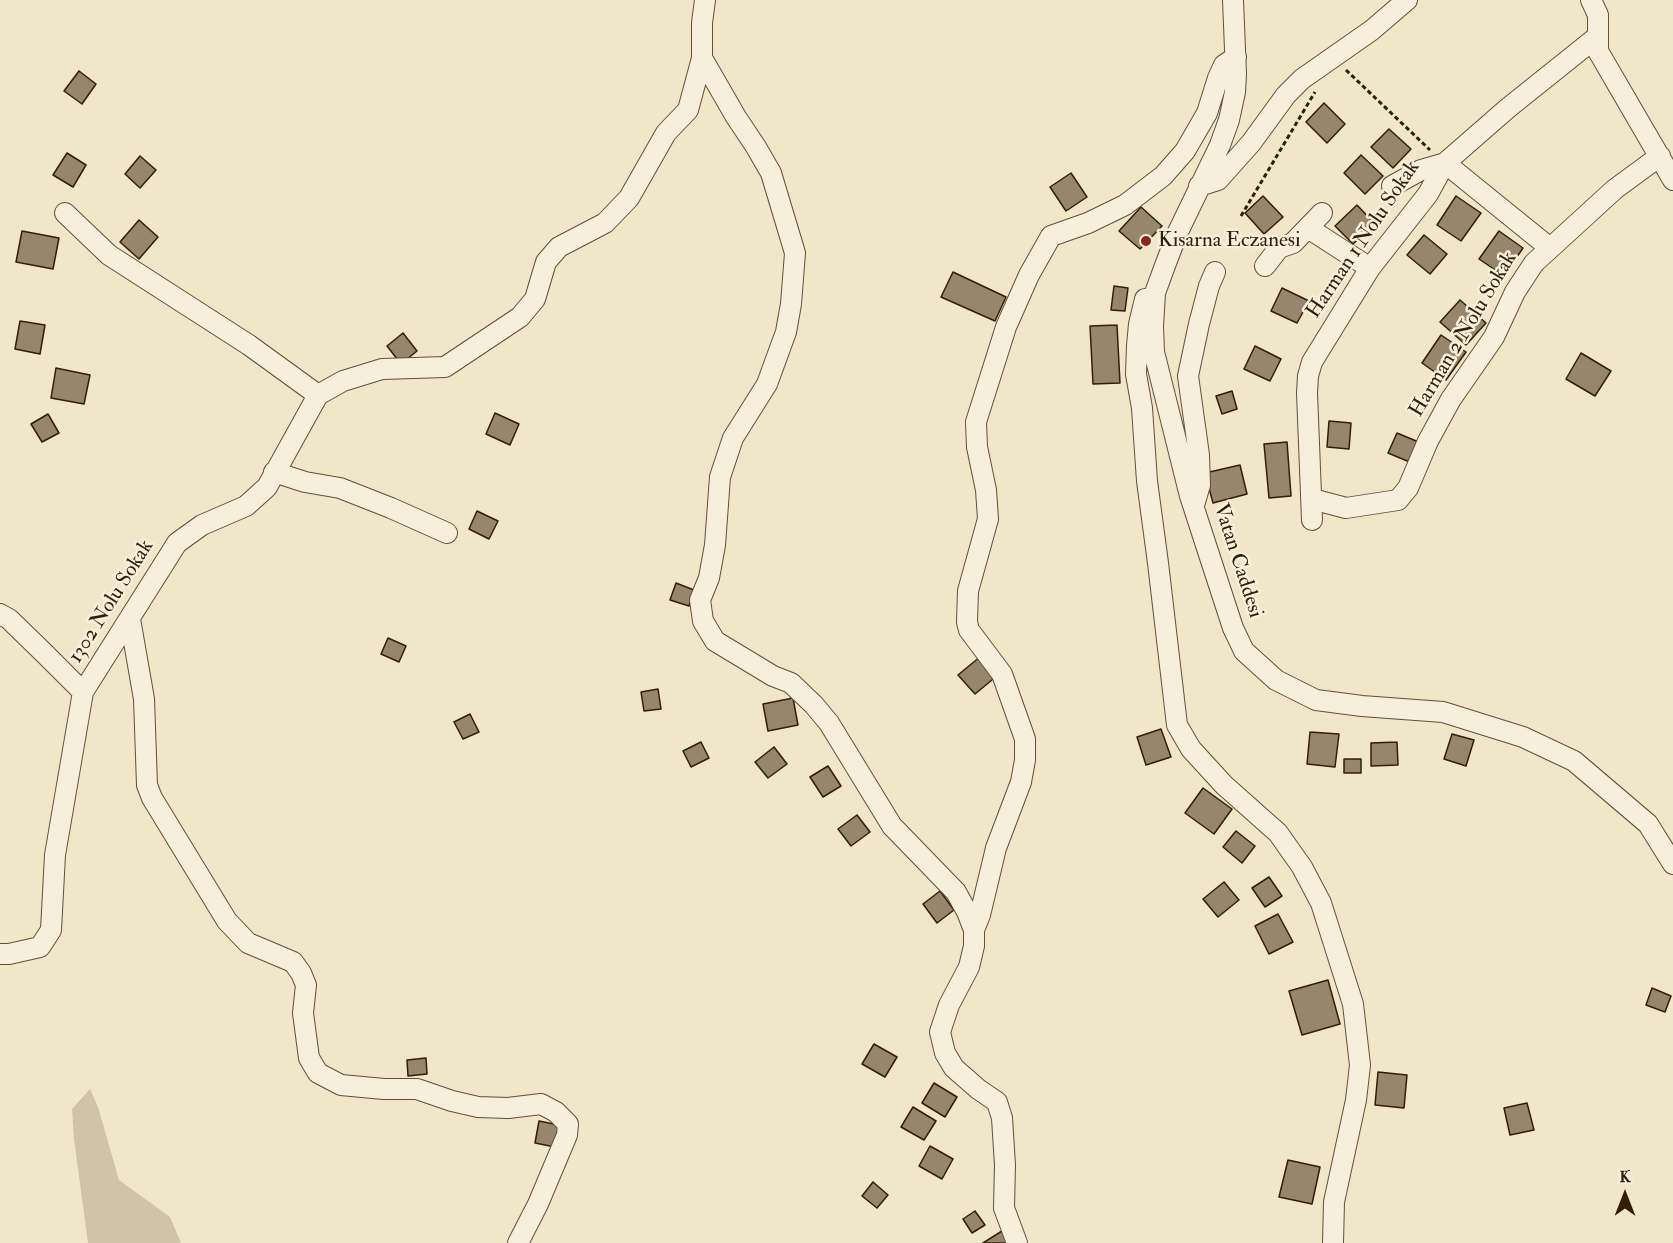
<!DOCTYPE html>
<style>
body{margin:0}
#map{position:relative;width:1673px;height:1243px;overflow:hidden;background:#f0e6c8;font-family:"IM FELL Double Pica",serif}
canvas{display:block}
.north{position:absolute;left:1595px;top:1165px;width:60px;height:60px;-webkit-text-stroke:4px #f5efdb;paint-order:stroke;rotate:0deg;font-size:16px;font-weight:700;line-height:24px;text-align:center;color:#341d06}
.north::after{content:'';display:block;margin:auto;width:21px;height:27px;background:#341d06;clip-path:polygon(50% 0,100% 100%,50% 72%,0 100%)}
</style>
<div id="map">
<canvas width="1673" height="1243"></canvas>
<div class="north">K</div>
</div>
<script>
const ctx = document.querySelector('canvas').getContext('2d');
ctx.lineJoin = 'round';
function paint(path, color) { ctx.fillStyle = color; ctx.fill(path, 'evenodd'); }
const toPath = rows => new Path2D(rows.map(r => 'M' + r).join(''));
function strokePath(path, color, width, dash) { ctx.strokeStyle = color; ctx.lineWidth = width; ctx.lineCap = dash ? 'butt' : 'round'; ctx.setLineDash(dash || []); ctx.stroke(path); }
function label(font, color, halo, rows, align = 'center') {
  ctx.font = font + ' "IM FELL Double Pica",serif'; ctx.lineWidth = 5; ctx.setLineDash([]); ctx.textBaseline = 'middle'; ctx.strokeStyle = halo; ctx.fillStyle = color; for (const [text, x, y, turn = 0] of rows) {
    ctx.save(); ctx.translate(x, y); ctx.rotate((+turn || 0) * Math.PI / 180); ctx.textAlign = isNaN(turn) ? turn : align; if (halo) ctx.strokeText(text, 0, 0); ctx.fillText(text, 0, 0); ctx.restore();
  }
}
const green = toPath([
 [90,1089,98,1107,119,1180,170,1217,181,1243,88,1243,74,1139,72,1109]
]);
const building = toPath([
 [79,71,96,84,82,104,64,91,79,71],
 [1324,103,1345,124,1327,143,1306,122,1324,103],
 [1389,129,1411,149,1393,168,1371,147,1389,129],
 [67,153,86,165,73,187,53,175,67,153],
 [1361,155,1383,176,1365,194,1344,173,1361,155],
 [140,156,156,170,140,188,125,174,140,156],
 [1071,173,1087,197,1066,211,1050,187,1071,173],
 [1263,196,1283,217,1264,234,1245,213,1263,196],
 [1456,196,1481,213,1461,241,1437,225,1456,196],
 [1357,205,1375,224,1353,244,1335,226,1357,205],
 [1141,207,1162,226,1140,249,1119,231,1141,207],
 [139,220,158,237,139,259,120,242,139,220],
 [22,231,59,238,53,269,16,262,22,231],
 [1499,231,1523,248,1504,276,1479,259,1499,231],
 [1424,235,1447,254,1430,274,1407,255,1424,235],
 [953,272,1006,297,995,321,941,297,953,272],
 [1114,286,1128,288,1125,311,1111,310,1114,286],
 [1282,288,1309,301,1297,323,1271,311,1282,288],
 [1460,300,1486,323,1466,345,1440,322,1460,300],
 [20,321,45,325,40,354,15,349,20,321],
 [1117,325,1120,383,1093,384,1090,326,1117,325],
 [403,333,417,351,401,364,387,346,403,333],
 [1441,335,1466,352,1446,380,1422,363,1441,335],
 [1255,346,1281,359,1270,381,1244,369,1255,346],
 [1581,353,1611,371,1595,396,1566,379,1581,353],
 [56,368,90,375,84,404,51,398,56,368],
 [1232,391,1237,409,1222,414,1216,396,1232,391],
 [495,413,519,424,510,445,486,434,495,413],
 [48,414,59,433,42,442,31,424,48,414],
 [1329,421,1351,423,1349,449,1327,447,1329,421],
 [1397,433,1421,443,1412,463,1388,453,1397,433],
 [1287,442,1291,496,1269,498,1264,444,1287,442],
 [1240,465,1247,494,1213,503,1205,473,1240,465],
 [477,511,498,521,489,539,469,529,477,511],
 [676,583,694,590,689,606,670,600,676,583],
 [388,638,406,646,399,662,381,654,388,638],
 [981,656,998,675,975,694,958,675,981,656],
 [658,689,661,709,644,711,641,692,658,689],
 [793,698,798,725,768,731,763,704,793,698],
 [470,714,479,732,463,739,454,722,470,714],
 [1161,729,1171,757,1146,765,1137,737,1161,729],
 [1310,732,1339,734,1335,767,1307,764,1310,732],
 [1452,734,1474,740,1466,766,1444,759,1452,734],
 [701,742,709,758,691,767,683,751,701,742],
 [1397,742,1398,765,1371,766,1371,743,1397,742],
 [774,747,787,764,768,778,755,762,774,747],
 [1344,759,1361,759,1361,773,1344,773,1344,759],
 [828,766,841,786,823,797,810,777,828,766],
 [1203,788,1232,809,1214,834,1185,813,1203,788],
 [857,815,870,832,851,846,838,829,857,815],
 [1236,831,1255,846,1242,863,1223,847,1236,831],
 [1269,877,1282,896,1265,907,1252,888,1269,877],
 [1224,882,1239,900,1218,917,1203,899,1224,882],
 [940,891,954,910,937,923,923,904,940,891],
 [1278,914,1293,942,1269,954,1255,926,1278,914],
 [1328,980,1340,1024,1302,1035,1289,991,1328,980],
 [1652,988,1671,996,1665,1012,1646,1005,1652,988],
 [874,1044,897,1057,885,1077,862,1064,874,1044],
 [426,1058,427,1074,408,1076,407,1060,426,1058],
 [1378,1072,1407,1075,1404,1108,1375,1105,1378,1072],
 [934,1083,957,1097,945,1117,922,1103,934,1083],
 [1527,1103,1534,1130,1510,1135,1504,1108,1527,1103],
 [913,1107,936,1121,924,1140,901,1127,913,1107],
 [539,1121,559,1125,555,1147,535,1143,539,1121],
 [930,1146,953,1159,942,1179,919,1166,930,1146],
 [1288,1160,1320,1167,1312,1204,1279,1197,1288,1160],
 [873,1182,888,1195,877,1208,862,1196,873,1182],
 [975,1211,985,1225,972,1233,963,1219,975,1211],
 [1002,1231,1009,1243,983,1243,1002,1231]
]);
const path = toPath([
 [1346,70,1430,150],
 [1241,216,1315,92]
]);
const minor = toPath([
 [1233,0,1236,74,1235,92,1229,120,1220,145,1177,234,1163,271,1155,293,1153,326,1154,352,1190,496,1233,628,1244,651,1276,680,1316,700,1362,706,1443,712,1523,737,1574,761,1648,824,1673,864],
 [1591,0,1598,15,1598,51,1673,180],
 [702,58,736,117,756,147,771,173,795,253,791,304,786,332,767,384,733,438,720,477,715,545,709,578,700,600,703,621,715,641,773,676,791,683,814,705,829,723,892,826,956,892,967,912,974,930,974,946,969,967,949,1005,940,1032,945,1053,954,1068,978,1089,997,1102,1002,1118,1005,1165,1004,1208,1017,1243],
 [1445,163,1550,248],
 [1199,186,1218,180,1251,143,1286,95,1302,79,1372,30,1407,0],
 [1392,186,1421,170,1445,163],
 [65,213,109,255,249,345,318,395],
 [1308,228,1370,268],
 [1265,266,1279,248,1293,243,1322,213],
 [1145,299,1139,324,1137,346,1136,374,1142,408,1147,481,1158,563,1177,725,1191,749,1224,785,1278,833,1302,867,1321,903,1353,1004,1360,1065,1356,1100,1334,1202,1333,1243],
 [274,472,305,482,340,488,391,508,447,533],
 [1312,499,1346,508,1398,500,1408,488,1428,441,1451,399,1494,337,1515,292,1534,263,1615,189,1660,156],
 [1195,502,1200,485,1199,455,1188,376,1199,324,1209,286,1215,272],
 [1312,520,1307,393,1308,376,1312,362,1370,268,1428,194,1445,163,1508,108,1598,36],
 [0,614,9,619,44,653,83,692],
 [130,619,144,699,147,785,152,798,227,921,248,943,293,962,301,973,306,985,303,1013,309,1058,318,1073,341,1085,384,1089,417,1089,452,1101,478,1107,508,1108,541,1104,556,1112,568,1124,567,1135,538,1204,518,1243],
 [974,930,980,915,996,848,1021,782,1025,760,1025,739,1002,674,969,630,967,622,968,591,988,519,986,490,977,447,976,422,1006,327,1029,275,1051,236,1088,223,1125,205,1163,176,1185,151,1207,113,1218,78,1224,65,1236,57],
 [0,954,9,954,40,947,51,930,55,855,83,692,177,543,202,525,246,506,267,487,318,395,343,381,382,369,445,367,520,317,535,299,546,262,559,247,605,223,629,198,666,133,688,110,702,58,702,23,705,0]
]);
const markers = [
 [1146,241,6,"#8f2418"]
];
const streetNames = [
 ["Harman 1 Nolu Sokak",1364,240,-56],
 ["Harman 2 Nolu Sokak",1464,335,-59],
 ["Vatan Caddesi",1237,561,72],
 ["1302 Nolu Sokak",112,602,-58]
];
const poiNames = [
 ["Kisarna Eczanesi",1158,241]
];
paint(green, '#d0c4a7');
paint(building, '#96866b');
strokePath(building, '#341d06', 1.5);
strokePath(minor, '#634f36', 22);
strokePath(path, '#341d06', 3, [4.5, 3]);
strokePath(minor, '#f5efdb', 20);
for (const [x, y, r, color] of markers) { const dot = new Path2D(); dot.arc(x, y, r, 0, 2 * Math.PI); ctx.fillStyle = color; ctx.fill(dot); strokePath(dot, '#f5efdb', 2); }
label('21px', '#341d06', '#f5efdb', streetNames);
label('21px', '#341d06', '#f5efdb', poiNames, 'left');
</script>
